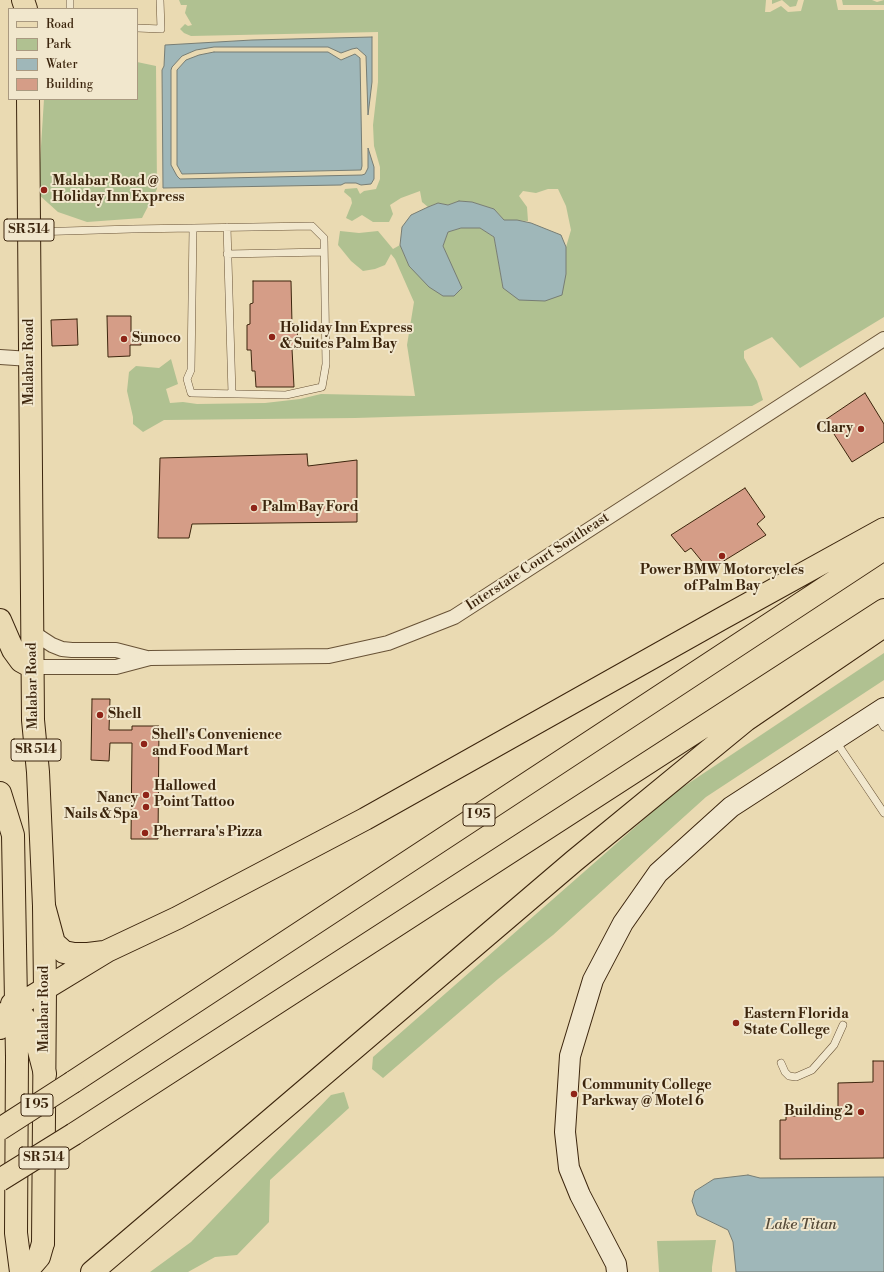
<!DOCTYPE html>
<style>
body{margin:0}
#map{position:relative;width:884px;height:1272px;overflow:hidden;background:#eadab2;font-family:"Libre Bodoni",serif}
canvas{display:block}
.legend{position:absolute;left:8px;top:8px;width:130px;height:92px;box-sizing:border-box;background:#f1e7cd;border:1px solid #a99980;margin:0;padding:5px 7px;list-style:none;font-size:12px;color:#3c250d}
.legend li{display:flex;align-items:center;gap:8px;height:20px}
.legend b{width:20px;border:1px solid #a99980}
</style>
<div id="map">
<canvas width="884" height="1272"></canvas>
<ul class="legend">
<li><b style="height:5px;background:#eadab2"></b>Road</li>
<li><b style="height:11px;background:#b0c191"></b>Park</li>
<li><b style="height:11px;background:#9fb7b9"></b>Water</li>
<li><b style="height:11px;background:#d59d87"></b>Building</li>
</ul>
</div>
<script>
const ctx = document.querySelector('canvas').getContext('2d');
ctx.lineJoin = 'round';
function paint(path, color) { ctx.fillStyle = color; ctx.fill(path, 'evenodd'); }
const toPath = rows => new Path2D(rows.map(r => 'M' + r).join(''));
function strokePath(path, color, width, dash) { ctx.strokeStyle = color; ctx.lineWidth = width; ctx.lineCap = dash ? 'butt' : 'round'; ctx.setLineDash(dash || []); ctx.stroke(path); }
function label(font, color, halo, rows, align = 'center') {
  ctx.font = font + ' "Libre Bodoni",serif'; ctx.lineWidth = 4; ctx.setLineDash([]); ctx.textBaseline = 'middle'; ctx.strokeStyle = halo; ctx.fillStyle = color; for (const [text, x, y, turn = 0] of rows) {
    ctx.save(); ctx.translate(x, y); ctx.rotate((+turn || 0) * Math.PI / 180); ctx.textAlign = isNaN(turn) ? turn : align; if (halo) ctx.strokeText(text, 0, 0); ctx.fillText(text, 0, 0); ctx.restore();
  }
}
const green = toPath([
 [179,0,766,0,765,12,770,12,781,6,788,12,801,11,804,0,836,0,838,10,884,10,884,317,800,368,772,337,744,351,744,358,757,381,763,400,752,406,355,418,164,420,143,432,133,424,133,417,127,391,129,372,136,366,159,368,171,359,178,384,166,389,170,403,183,402,197,404,265,403,300,399,321,394,415,396,407,345,414,302,395,259,391,254,385,265,375,269,363,271,351,261,338,245,340,231,359,233,378,231,393,249,400,245,409,266,451,265,443,246,448,232,461,228,480,228,494,237,503,288,566,274,566,247,571,230,566,206,558,189,548,189,536,193,523,191,519,196,527,207,528,221,504,220,494,209,472,202,459,201,448,205,438,203,428,207,422,202,420,191,401,198,390,205,393,214,389,222,373,222,362,215,352,221,346,218,352,203,351,198,344,192,345,189,357,188,360,194,364,191,376,189,380,179,380,167,374,146,373,125,378,82,378,32,191,36,184,33,180,29,185,24,188,26,192,25,185,13,187,5,181,5],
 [772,0,798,0,796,6,790,7,782,0,772,4],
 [842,0,872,0,877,2,884,0,884,5,843,5],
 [137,62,156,66,157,189,142,218,87,222,58,212,38,194,44,99,137,99],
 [884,653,884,680,706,797,553,935,498,979,383,1078,372,1069,373,1057,674,793],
 [344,1092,349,1108,270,1180,269,1222,237,1255,215,1257,188,1272,150,1272,191,1242,331,1095],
 [716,1240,712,1267,712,1272,659,1272,657,1241]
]);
const water = toPath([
 [372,37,372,82,368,115,366,56,357,48,352,49,341,53,328,47,214,47,196,50,182,56,172,67,171,70,171,165,177,176,180,179,362,175,365,174,368,168,368,148,374,167,374,179,371,184,361,185,356,183,345,183,341,185,163,188,162,70,164,66,165,45,252,40,372,37],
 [214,52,328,52,341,60,355,54,360,58,362,166,361,170,182,174,177,165,177,70,186,60,199,55,214,52],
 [459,201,472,202,494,209,504,220,517,220,531,223,561,235,566,247,566,274,562,295,545,301,519,300,503,288,494,237,480,228,461,228,448,232,443,246,462,288,454,296,443,296,429,287,409,266,400,245,402,227,411,215,428,207,438,203,448,205,459,201],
 [748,1175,760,1178,884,1177,884,1272,736,1272,733,1242,728,1230,697,1215,692,1201,695,1191,714,1179,748,1175]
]);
const building = toPath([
 [253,281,291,281,292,324,297,324,298,349,292,349,294,387,256,387,255,371,252,371,251,350,247,350,247,325,250,324,250,304,253,303,253,281],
 [107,316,131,316,131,332,141,332,141,345,130,345,130,356,108,357,107,316],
 [77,319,78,345,52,346,51,320,77,319],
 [865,393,884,424,884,442,852,462,825,420,865,393],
 [307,454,308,466,357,460,357,522,192,524,189,538,158,538,160,458,307,454],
 [745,488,765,517,757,524,766,535,709,570,691,548,685,552,671,535,745,488],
 [92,699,110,699,109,730,132,730,132,726,159,726,158,839,131,839,132,743,110,743,109,761,91,760,92,699],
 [873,1061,884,1061,884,1158,780,1159,780,1120,786,1120,786,1116,838,1116,838,1083,873,1082,873,1061]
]);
const lane = toPath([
 [70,0,70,9],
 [137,28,161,29,160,0],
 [227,227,232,394],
 [32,232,132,229,193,228,312,226,324,238,326,364,322,387,286,395,191,393,187,379,191,370,193,228],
 [227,254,324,252],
 [877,715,884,727],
 [835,740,884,813],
 [781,1063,785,1072,789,1076,796,1077,812,1070,834,1045,843,1025]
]);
const street = toPath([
 [0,357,30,359],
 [32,632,52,645,62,649,72,650,116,650,147,658],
 [32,667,116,667,150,658,329,656,388,643,454,617,884,339]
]);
const secondary = toPath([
 [617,1272,616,1264,580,1195,569,1168,565,1132,570,1056,593,980,623,923,658,873,731,807,884,708]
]);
const primary = toPath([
 [23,0,26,9],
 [28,99,33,720,38,772,44,906,45,989,43,1243],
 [0,620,13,650,21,661,32,667]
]);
const highway = toPath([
 [0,793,13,835,17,1057,16,1233,21,1272],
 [44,906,54,943,64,952,74,954,88,954,104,952],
 [12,1004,15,1007,33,1028,45,1074],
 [0,1028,7,1012,15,1007,107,951,177,918,365,819,721,619,884,529],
 [73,1082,884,549],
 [74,1134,884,610],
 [26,1272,39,1257,43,1243],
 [92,1272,574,861,746,720,884,626]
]);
const highwayBridge = toPath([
 [0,1129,73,1082],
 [0,1180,74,1134]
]);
const markers = [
 [44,190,4,"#8f2418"],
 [272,337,4,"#8f2418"],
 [124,339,4,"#8f2418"],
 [861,429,4,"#8f2418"],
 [254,508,4,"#8f2418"],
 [722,556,4,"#8f2418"],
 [100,715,4,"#8f2418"],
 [144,744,4,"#8f2418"],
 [146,795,4,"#8f2418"],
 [146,807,4,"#8f2418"],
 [145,833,4,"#8f2418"],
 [736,1023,4,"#8f2418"],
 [574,1094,4,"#8f2418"],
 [861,1112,4,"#8f2418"]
];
const shields = [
 [29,230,50],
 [36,750,50],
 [479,815,32],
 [37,1105,32],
 [44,1158,50]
];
const shieldNames = [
 ["SR 514",29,230],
 ["SR 514",36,750],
 ["I 95",479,815],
 ["I 95",37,1105],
 ["SR 514",44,1158]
];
const poiNames = [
 ["Malabar Road @",52,182],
 ["Holiday Inn Express",52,198],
 ["Holiday Inn Express",280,329],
 ["& Suites Palm Bay",280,345],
 ["Sunoco",132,339],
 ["Clary",853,429,"right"],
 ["Palm Bay Ford",262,508],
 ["Power BMW Motorcycles",722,571,"center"],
 ["of Palm Bay",722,587,"center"],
 ["Shell",108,715],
 ["Shell's Convenience",152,736],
 ["and Food Mart",152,752],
 ["Hallowed",154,787],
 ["Point Tattoo",154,803],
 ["Nancy",138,799,"right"],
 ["Nails & Spa",138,815,"right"],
 ["Pherrara's Pizza",153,833],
 ["Eastern Florida",744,1015],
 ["State College",744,1031],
 ["Community College",582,1086],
 ["Parkway @ Motel 6",582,1102],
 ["Building 2",853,1112,"right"]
];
const streetNames = [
 ["Malabar Road",30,362,-90],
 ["Interstate Court Southeast",538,562,-33],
 ["Malabar Road",33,686,-91],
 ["Malabar Road",45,1009,-90]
];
const waterNames = [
 ["Lake Titan",801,1225]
];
paint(green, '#b0c191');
paint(water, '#9fb7b9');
strokePath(water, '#777d74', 1);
paint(building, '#d59d87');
strokePath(building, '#3c250d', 1);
strokePath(lane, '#685236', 8);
strokePath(street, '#685236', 16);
strokePath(secondary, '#3c250d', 22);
strokePath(primary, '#3c250d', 24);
strokePath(highway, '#3c250d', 24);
strokePath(lane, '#f1e7cd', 7);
strokePath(street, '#f1e7cd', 14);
strokePath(secondary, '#f1e7cd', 20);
strokePath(primary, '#eadab2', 22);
strokePath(highway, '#eadab2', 22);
strokePath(highwayBridge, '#3c250d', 24, []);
strokePath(highwayBridge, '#eadab2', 22);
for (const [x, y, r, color] of markers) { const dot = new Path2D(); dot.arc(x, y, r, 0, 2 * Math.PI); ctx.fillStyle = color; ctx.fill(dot); strokePath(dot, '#f1e7cd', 1.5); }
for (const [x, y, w] of shields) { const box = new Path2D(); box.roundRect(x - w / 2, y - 11, w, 22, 3); ctx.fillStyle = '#f1e7cd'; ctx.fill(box); strokePath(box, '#3c250d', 1); }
label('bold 13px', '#3c250d', null, shieldNames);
label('bold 14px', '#3c250d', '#f1e7cd', poiNames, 'left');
label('14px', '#3c250d', '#f1e7cd', streetNames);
label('italic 15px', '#554a38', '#f1e7cd', waterNames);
</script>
